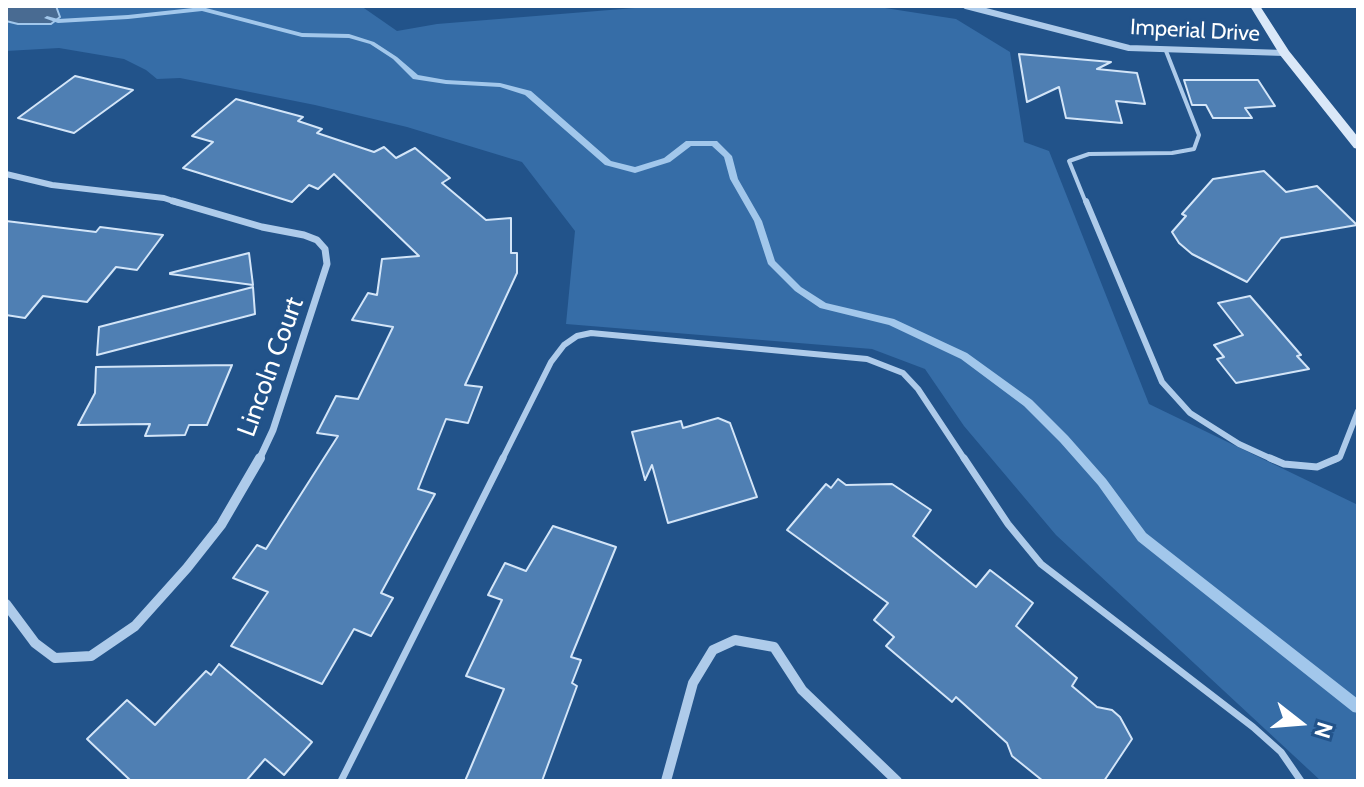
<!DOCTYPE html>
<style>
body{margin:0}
#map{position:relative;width:1364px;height:787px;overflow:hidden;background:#22538a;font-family:Cabin,sans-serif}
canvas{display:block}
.frame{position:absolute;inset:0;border:8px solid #fff;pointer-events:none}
.north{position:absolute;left:1260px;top:683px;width:80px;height:80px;-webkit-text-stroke:6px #22538a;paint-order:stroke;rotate:107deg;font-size:22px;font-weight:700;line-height:32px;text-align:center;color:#fff}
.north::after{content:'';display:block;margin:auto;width:28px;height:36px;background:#fff;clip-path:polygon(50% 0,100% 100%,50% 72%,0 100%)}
</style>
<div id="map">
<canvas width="1364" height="787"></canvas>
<div class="frame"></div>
<div class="north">N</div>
</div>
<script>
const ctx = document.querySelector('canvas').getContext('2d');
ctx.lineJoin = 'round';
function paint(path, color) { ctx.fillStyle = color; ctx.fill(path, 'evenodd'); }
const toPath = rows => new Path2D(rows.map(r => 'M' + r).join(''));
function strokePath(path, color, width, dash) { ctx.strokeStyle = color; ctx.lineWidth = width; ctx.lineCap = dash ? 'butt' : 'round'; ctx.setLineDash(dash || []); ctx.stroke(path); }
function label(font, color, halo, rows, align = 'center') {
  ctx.font = font + ' Cabin,sans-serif'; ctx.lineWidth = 6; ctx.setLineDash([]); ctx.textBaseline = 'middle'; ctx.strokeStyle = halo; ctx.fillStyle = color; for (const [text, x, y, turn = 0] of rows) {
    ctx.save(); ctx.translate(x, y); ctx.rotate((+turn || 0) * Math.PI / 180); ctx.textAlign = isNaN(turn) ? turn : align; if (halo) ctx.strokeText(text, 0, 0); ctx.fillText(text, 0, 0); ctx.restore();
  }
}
const green = toPath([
 [6,6,361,6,397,31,437,24,659,6,872,6,956,19,1010,52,1024,142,1049,151,1149,404,1358,505,1358,781,1321,781,1056,535,964,426,925,369,872,349,566,324,575,231,522,162,407,127,315,105,180,78,157,79,146,70,124,59,59,48,6,51]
]);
const water = toPath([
 [6,6,56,6,60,17,51,24,18,24,6,21,6,6]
]);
const stream = toPath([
 [202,7,302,33,349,34,374,42,397,57,418,75,446,80,500,83,531,91,611,161,635,167,664,158,686,141,717,141,732,156,738,179,762,221,775,261,801,287,826,303,894,319,967,353,1032,400,1068,436,1106,479,1146,533,1358,699,1358,713,1353,712,1138,541,1098,485,1060,442,1024,406,961,359,889,325,820,308,795,291,768,264,754,221,730,179,724,157,712,146,691,146,670,162,635,173,605,165,525,95,500,87,446,84,413,79,393,59,370,44,349,38,302,37,202,11,128,19,58,23,44,18,47,16,58,19,128,15,202,7]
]);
const building = toPath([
 [1019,54,1111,62,1097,69,1137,73,1145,104,1116,101,1122,123,1066,118,1059,87,1027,102,1019,54],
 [75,76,133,90,74,133,18,118,75,76],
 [1184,80,1258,80,1275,106,1245,108,1252,118,1213,118,1206,105,1192,105,1184,80],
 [236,99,303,117,298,121,322,129,317,133,374,152,384,147,396,158,415,148,450,178,442,183,486,220,511,218,511,253,517,253,517,273,465,385,482,387,468,423,446,419,418,489,435,494,381,593,393,598,371,636,354,629,322,684,231,646,268,592,233,578,257,545,266,549,338,436,317,433,336,396,358,399,393,327,352,320,368,293,377,295,382,259,419,256,334,174,318,189,309,185,292,202,183,168,213,142,192,136,236,99],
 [1264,171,1286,192,1317,186,1357,225,1281,238,1247,282,1192,254,1179,243,1172,232,1186,216,1182,214,1213,179,1264,171],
 [6,221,96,232,100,227,163,235,137,270,116,267,87,302,43,296,25,318,6,315,6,221],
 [249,253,253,285,170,274,170,273,249,253],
 [253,287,255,314,97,355,99,327,253,287],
 [1250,296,1301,355,1297,356,1309,369,1236,383,1217,359,1224,357,1214,345,1243,335,1218,303,1250,296],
 [232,365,207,425,189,425,185,435,145,436,150,424,78,425,95,393,96,367,232,365],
 [718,418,730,423,757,497,668,523,652,465,645,480,632,432,681,421,683,428,718,418],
 [838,479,846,485,892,484,931,510,913,536,976,587,990,570,1033,603,1016,626,1077,678,1072,686,1097,707,1112,710,1120,717,1132,739,1104,781,1043,781,1012,756,1007,743,956,697,952,702,886,646,894,637,874,620,888,603,787,530,826,484,831,488,838,479],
 [553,526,616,547,571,657,581,660,572,683,577,686,542,781,465,781,504,689,466,676,502,600,488,595,505,563,526,571,553,526],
 [219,664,312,742,284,775,265,759,246,781,131,781,87,739,127,700,155,725,206,671,211,675,219,664]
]);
const laneFar2 = toPath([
 [1086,203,1069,161,1089,154,1172,153,1194,149,1199,135,1166,51]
]);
const laneFar1 = toPath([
 [1086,201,1162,382,1190,413,1239,444,1274,460],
 [502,460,551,362,564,345,577,336,591,333,867,359,903,373,918,389,965,460],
 [1334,460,1340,457,1358,411]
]);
const lane = toPath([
 [964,458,1008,524,1041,564,1253,727,1281,752,1301,781],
 [1270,458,1284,464,1317,467,1338,458],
 [341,781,503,458]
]);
const streetFar2 = toPath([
 [966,6,1129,48,1284,53],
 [6,174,52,185,164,198,179,203]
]);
const streetFar1 = toPath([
 [173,201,262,227,304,235,317,240,325,249,327,264,273,430,259,460]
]);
const street = toPath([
 [6,604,35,643,55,658,91,656,135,626,187,568,221,525,260,458],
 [666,781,693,683,713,650,735,640,774,647,802,690,897,781]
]);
const secondary = toPath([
 [1250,6,1260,6,1289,51,1358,137,1358,149,1354,148,1280,55,1250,6]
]);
const farStreetnames = [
 ["Imperial Drive",1195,31,3]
];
const streetNames = [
 ["Lincoln Court",271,367,-70]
];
paint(green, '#366da7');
paint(water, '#496b92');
strokePath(water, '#a2c7eb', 2);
paint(stream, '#a2c7eb');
paint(building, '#4f7fb3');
strokePath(building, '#d3e5f8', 2);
strokePath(laneFar2, '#aecbea', 4);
strokePath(laneFar1, '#aecbea', 6);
strokePath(lane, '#aecbea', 7);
strokePath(streetFar2, '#aecbea', 6);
strokePath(streetFar1, '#aecbea', 7);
strokePath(street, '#aecbea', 10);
paint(secondary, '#dae8f8');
label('22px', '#fff', '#22538a', farStreetnames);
label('26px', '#fff', '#22538a', streetNames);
</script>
